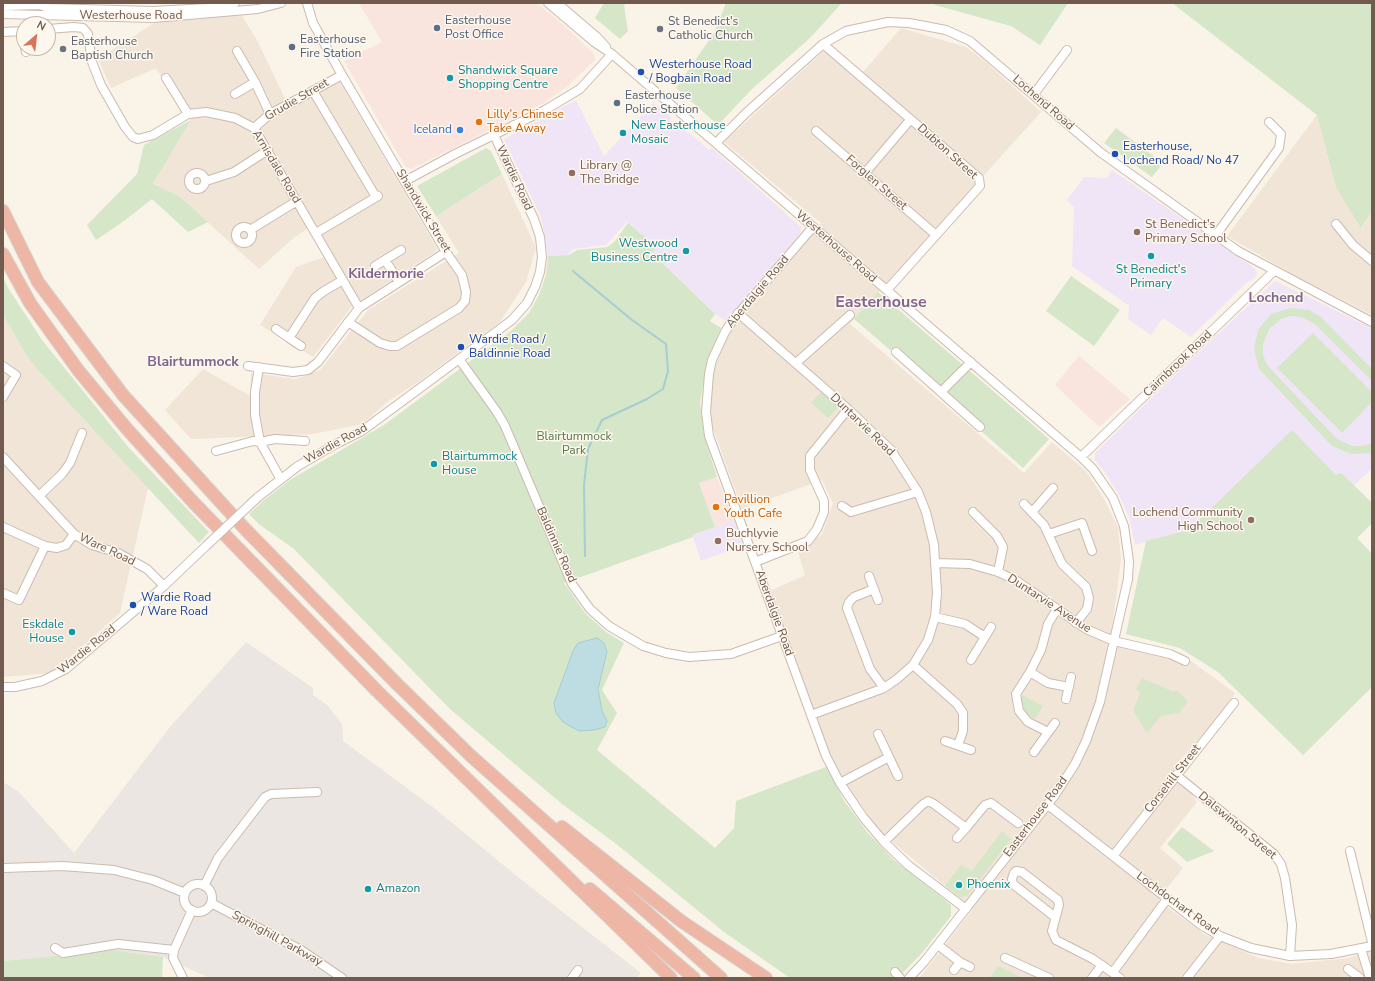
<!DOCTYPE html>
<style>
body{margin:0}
#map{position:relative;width:1375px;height:981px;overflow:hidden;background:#faf3e8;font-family:"Nunito Sans",sans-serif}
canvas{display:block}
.frame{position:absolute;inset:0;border:4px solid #725b4e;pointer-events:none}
.north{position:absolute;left:16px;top:16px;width:40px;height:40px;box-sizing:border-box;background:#fdf7ee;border:1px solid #c5b9ae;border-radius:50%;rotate:28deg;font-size:11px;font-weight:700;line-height:16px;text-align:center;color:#725b4e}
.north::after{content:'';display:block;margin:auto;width:14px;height:18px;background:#d87459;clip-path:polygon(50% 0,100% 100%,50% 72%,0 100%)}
</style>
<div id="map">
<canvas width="1375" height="981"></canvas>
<div class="frame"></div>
<div class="north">N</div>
</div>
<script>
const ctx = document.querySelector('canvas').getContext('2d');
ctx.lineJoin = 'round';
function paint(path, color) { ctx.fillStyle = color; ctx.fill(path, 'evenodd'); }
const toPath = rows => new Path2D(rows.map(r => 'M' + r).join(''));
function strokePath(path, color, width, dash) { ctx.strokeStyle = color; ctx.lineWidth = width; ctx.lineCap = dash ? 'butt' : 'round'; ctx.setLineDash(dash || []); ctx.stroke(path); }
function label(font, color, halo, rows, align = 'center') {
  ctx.font = font + ' "Nunito Sans",sans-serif'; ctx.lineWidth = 3; ctx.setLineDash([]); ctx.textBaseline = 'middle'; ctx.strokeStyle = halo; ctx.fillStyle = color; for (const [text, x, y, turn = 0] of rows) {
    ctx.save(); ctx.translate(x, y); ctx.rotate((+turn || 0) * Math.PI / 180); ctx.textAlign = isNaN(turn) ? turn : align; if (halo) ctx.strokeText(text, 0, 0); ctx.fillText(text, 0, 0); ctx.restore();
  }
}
const residential = toPath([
 [240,13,257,40,289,107,340,82,438,250,352,306,313,357,260,325,296,267,324,257,308,228,291,240,259,269,179,196,153,184,191,120,182,112,156,68,111,88,98,59,154,23],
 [901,28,966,47,987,63,1041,112,850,324,1024,473,1052,442,1086,471,1103,497,1118,527,1121,559,1110,645,1187,658,1235,693,1222,713,1174,767,1197,802,1160,848,1183,868,1158,900,1204,934,1259,958,1291,964,1349,958,1372,950,1372,978,1023,978,998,966,989,978,919,978,973,909,879,831,840,774,819,729,770,591,805,575,798,552,822,534,833,503,822,480,742,509,709,417,714,368,732,326,821,223,724,142,827,48,857,79],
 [1317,115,1336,188,1362,228,1372,212,1372,315,1294,275,1227,236],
 [502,174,536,248,526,282,500,322,418,382,387,402,363,424,313,434,191,439,165,410,203,369,250,396,251,373,296,379,320,370,368,310,459,253,436,216],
 [3,315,35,367,148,488,120,613,52,673,3,677]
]);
const commercial = toPath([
 [359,3,536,3,557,19,594,54,595,60,568,86,544,103,411,169,405,166,344,61,382,42],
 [1079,356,1130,399,1099,427,1055,385],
 [717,477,734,520,715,527,699,483]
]);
const industrial = toPath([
 [246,642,313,688,313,695,327,705,342,724,343,741,434,808,523,881,641,973,637,978,210,978,163,957,113,950,3,961,3,782,18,791,74,853,170,727]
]);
const education = toPath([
 [576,100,604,156,653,103,670,116,671,121,694,137,709,150,712,148,801,227,800,234,726,321,715,314,652,253,657,247,627,222,606,245,573,249,568,255,548,256,541,217,504,139],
 [1112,170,1253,267,1257,272,1256,277,1245,284,1191,337,1163,318,1151,335,1128,319,1129,306,1072,266,1074,207,1067,200,1084,177,1107,178],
 [1275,281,1372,328,1372,469,1354,485,1372,503,1372,523,1357,538,1372,554,1372,687,1303,755,1218,672,1180,648,1126,634,1146,542,1135,545,1129,517,1120,497,1106,474,1094,459,1095,453,1206,345],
 [734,520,743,545,701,561,692,535]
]);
const green = toPath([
 [604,3,626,3,624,6,628,31,620,39,595,18],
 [726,3,842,3,810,38,752,89,718,125,676,88,714,33],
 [933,3,1068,3,1040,45,1011,26,935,5],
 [1172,3,1372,3,1372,212,1361,228,1336,188,1317,115],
 [191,120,153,184,179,196,208,222,188,232,152,199,124,221,96,240,87,225,137,174,144,145],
 [1116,128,1163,163,1152,177,1104,143],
 [486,148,491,151,502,174,436,216,417,186],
 [628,223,657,247,652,253,715,314,710,321,721,328,706,366,700,403,705,439,717,477,699,483,715,527,692,535,693,537,564,583,585,613,606,632,624,643,602,690,617,713,597,750,715,848,734,828,736,801,826,767,845,802,867,832,894,860,951,905,951,916,922,953,898,978,790,978,724,932,615,843,562,804,451,710,294,549,260,525,249,514,264,500,290,480,384,425,511,331,529,313,539,295,546,275,548,256,569,255,577,250,607,247,614,242],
 [1071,276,1120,310,1094,346,1046,311],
 [3,277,8,288,42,340,129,448,209,532,199,543,35,367,26,354,3,315],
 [878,292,1049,439,1023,468,980,430,984,425,898,347,890,350,854,319],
 [1290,308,1309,310,1321,317,1372,369,1372,381,1315,324,1301,317,1291,316,1281,319,1269,329,1263,344,1263,355,1267,365,1337,439,1352,446,1363,446,1372,443,1372,453,1351,454,1332,446,1259,369,1254,349,1258,330,1271,314],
 [1313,333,1372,392,1372,402,1342,433,1277,368],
 [821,392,838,407,828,418,811,403],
 [1292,430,1336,475,1341,473,1372,503,1372,523,1357,538,1372,554,1372,687,1303,755,1218,672,1180,648,1126,634,1146,541,1189,530],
 [1142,678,1174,692,1176,690,1188,701,1179,713,1161,716,1147,733,1133,710,1141,692,1136,690],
 [1022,695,1043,706,1035,719,1026,714,1021,700],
 [1182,827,1214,851,1187,862,1167,844],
 [1002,831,1011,839,967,896,960,897,945,886,961,865,972,871],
 [113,950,163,957,162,978,3,978,3,961],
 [998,966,1023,978,989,978]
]);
const water = toPath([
 [597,638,604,643,607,652,598,689,602,711,607,721,605,727,594,730,579,731,563,722,556,713,554,703,573,651,578,643,597,638]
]);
const stream = toPath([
 [573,271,632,320,666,344,668,371,663,389,647,399,602,420,588,449,584,485,585,556]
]);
const minor = toPath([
 [307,3,313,23,342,75,446,252,462,275,466,292,465,301,459,308,397,346,390,346,380,343,348,322],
 [548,3,594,42,612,54,1081,457,1093,469,1113,498,1124,526,1129,561,1128,579,1100,702,1086,741,1075,764,1055,795,924,962,909,978],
 [557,3,597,37,606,47],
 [3,6,40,5,48,8,153,11,207,8,235,3],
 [3,14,153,18,258,9,281,3],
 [48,29,74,27,83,28,88,34,92,62,101,85,125,127,133,137,138,139,153,135,188,114,206,112,235,118,254,128,359,308],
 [3,32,24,31],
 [823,44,979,178,980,186,887,290],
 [25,48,26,52],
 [237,51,255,82,270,114],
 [166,78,188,114],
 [313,91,376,197],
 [235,94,255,82],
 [1034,94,1067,50],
 [254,128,270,114,342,75],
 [816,131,936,235],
 [716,143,746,113,823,44,846,31,888,22,909,23,946,30,970,41,1100,152,1238,251,1372,322],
 '189 181a8 8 0 1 1 16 0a8 8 0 1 1-16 0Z',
 [865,173,910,120],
 [206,181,234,172,268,150],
 [405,181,455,154,545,110,580,89,612,54],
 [1336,224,1353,245,1372,261],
 '236 235a8 8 0 1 1 16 0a8 8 0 1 1-16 0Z',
 [813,227,732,321,725,332,712,360,709,374,706,412,709,436,826,756,840,783,863,817,884,842,908,865,966,909],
 [250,230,297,201],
 [316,233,378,196],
 [1216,235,1279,148,1281,134,1269,122],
 [385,260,399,282],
 [375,266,401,250],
 [738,313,848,409,891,450,918,492,926,512,934,545,937,593,935,617,928,640,913,665,897,679,884,688,811,715],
 [276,329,289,338,315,298,324,291,343,280],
 [289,338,301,346],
 [896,352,980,427],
 [459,359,497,412,505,426,572,584,590,609,609,626,643,646,666,653,689,657,731,654,782,636],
 [796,363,850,315],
 [3,366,16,375,3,397],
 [248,366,293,372,308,370,318,362,359,308,446,252],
 [259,367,255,392,255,415,260,442,280,478],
 [941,392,971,362],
 [216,451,253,441,260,442,275,439,305,441],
 [3,457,74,534,92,545,118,553,147,569,164,586],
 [1081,457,1274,271],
 [39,496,62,474,70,463,82,433],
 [258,497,298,466,336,444,362,431,512,320,527,303,535,287,540,272,542,257,540,237,534,219,494,135],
 [1024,504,1044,525,1062,564,1086,587,1089,598,1087,609,1076,623],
 [842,506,851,512,918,492],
 [1033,511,1053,488],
 [973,512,997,536,1003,547,998,572],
 [3,527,45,546,57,548,66,545,74,534],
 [1049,534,1082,523,1092,551],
 [755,562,808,541,817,529,824,512,824,501,810,470,810,456,848,409],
 [936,563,970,564,998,572,1017,581,1086,629,1114,641,1170,654,1185,661],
 [869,576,878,600],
 [874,589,854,597,849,602,847,608,870,669,884,688],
 [3,593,19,600,45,546],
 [935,617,965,624,985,637,971,660],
 [985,637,991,627],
 [913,665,957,704,963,713,963,731,958,745],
 [1030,672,1048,683,1069,687],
 [3,687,15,687,42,681,66,669,164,586,206,546],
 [1066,699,1071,677],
 [1048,732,1028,722,1019,711,1016,694,1030,672,1041,650,1048,624,1057,609],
 [878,734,898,776],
 [945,741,971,750],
 [1034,752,1055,723],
 [1176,775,1274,854,1281,864,1285,878,1292,925,1290,956],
 [840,783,889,757],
 [1048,805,1201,925,1220,936,1251,948,1290,956,1331,954,1372,946],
 [957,838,966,828],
 [884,842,922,805,928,801,934,804,966,828,985,805,991,803,1018,823],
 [1350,851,1372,942],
 [1113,856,1234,703],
 [3,868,63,866,114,870,153,880,185,893],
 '184 898a14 14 0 1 1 28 0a14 14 0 1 1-28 0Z',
 [204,886,218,858,265,797,271,794,317,792],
 [211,903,301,950,342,978],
 [1055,917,1013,884,1012,879,1014,873,1016,871,1022,872,1058,900,1059,905,1052,931,1056,940,1093,959,1120,978],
 [938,945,960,962,970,967],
 [55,948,63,953,118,944,174,950],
 [1361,949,1370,978],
 [1005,958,1049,978],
 [1348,969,1360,978],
 [954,970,960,962],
 [895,972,900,978],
 [1113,972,1167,899],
 [183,978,173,958,174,950,192,910],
 [572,978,578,970],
 [1092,978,1102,965],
 [1187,978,1220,936]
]);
const highway = toPath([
 [3,211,38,282,123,395,246,530,397,684,471,756,721,978],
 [3,254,30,303,78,370,127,429,193,502,377,691,671,978],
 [562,827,681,921,766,978],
 [590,889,694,978]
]);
const minorBridge = toPath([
 [206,546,258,497]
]);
const markers = [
 [437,28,4,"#5c6f8a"],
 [660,29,4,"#6b7280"],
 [292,47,4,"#5c6f8a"],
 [63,49,4,"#6b7280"],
 [641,72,4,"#1a4fb4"],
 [450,78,4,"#0f9aa8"],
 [617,103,4,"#5c6f8a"],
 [479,122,4,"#e8710a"],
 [460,130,4,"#3f7fe0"],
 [623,133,4,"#0f9aa8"],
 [1115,154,4,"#1a4fb4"],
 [572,173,4,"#8d6e63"],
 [1137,232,4,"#8d6e63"],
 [686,251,4,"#0f9aa8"],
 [1151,256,4,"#0f9aa8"],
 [461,347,4,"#1a4fb4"],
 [434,464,4,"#0f9aa8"],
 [716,507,4,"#e8710a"],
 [1251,520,4,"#8d6e63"],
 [718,541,4,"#8d6e63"],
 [133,605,4,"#1a4fb4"],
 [72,632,4,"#0f9aa8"],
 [959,885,4,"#0f9aa8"],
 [368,889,4,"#0f9aa8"]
];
const streetNames = [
 ["Westerhouse Road",131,16],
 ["Grudie Street",297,100,-30],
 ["Lochend Road",1043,103,41],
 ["Dubton Street",947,152,42],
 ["Arnisdale Road",276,167,59],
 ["Wardie Road",514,178,65],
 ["Forglen Street",876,183,41],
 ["Shandwick Street",423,211,59],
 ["Westerhouse Road",836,247,41],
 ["Aberdalgie Road",758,292,-50],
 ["Cairnbrook Road",1178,364,-44],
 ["Duntarvie Road",862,425,44],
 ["Wardie Road",336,444,-29],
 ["Baldinnie Road",556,545,66],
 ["Ware Road",107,550,25],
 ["Duntarvie Avenue",1049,604,33],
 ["Aberdalgie Road",774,613,70],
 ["Wardie Road",87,650,-39],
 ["Corsehill Street",1173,779,-52],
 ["Easterhouse Road",1036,817,-53],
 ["Dalswinton Street",1237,826,40],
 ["Lochdochart Road",1177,904,36],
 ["Springhill Parkway",277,939,29]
];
const serviceNames = [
 ["Easterhouse",445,21],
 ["Post Office",445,35],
 ["Easterhouse",300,40],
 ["Fire Station",300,54],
 ["Easterhouse",625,96],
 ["Police Station",625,110]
];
const worshipNames = [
 ["St Benedict's",668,22],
 ["Catholic Church",668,36],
 ["Easterhouse",71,42],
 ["Baptish Church",71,56]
];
const transitNames = [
 ["Westerhouse Road",649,65],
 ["/ Bogbain Road",649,79],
 ["Easterhouse,",1123,147],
 ["Lochend Road/ No 47",1123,161],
 ["Wardie Road /",469,340],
 ["Baldinnie Road",469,354],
 ["Wardie Road",141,598],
 ["/ Ware Road",141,612]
];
const cultureNames = [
 ["Shandwick Square",458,71],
 ["Shopping Centre",458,85],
 ["New Easterhouse",631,126],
 ["Mosaic",631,140],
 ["Westwood",678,244,"right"],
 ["Business Centre",678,258,"right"],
 ["St Benedict's",1151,270,"center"],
 ["Primary",1151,284,"center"],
 ["Blairtummock",442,457],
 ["House",442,471],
 ["Eskdale",64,625,"right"],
 ["House",64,639,"right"],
 ["Phoenix",967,885],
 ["Amazon",376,889]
];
const foodNames = [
 ["Lilly's Chinese",487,115],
 ["Take Away",487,129],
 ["Pavillion",724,500],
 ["Youth Cafe",724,514]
];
const shopNames = [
 ["Iceland",452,130]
];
const educationNames = [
 ["Library @",580,166],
 ["The Bridge",580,180],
 ["St Benedict's",1145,225],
 ["Primary School",1145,239],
 ["Lochend Community",1243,513,"right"],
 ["High School",1243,527,"right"],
 ["Buchlyvie",726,534],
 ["Nursery School",726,548]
];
const parkNames = [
 ["Blairtummock",574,437],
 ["Park",574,451]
];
const quarterNames = [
 ["Kildermorie",386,275],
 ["Lochend",1276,299],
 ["Blairtummock",193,363]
];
const districtNames = [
 ["Easterhouse",881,303]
];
paint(residential, '#f1e5d7');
paint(commercial, '#f9e5dd');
paint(industrial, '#ebe6e1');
paint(education, '#f0e5f7');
paint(green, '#d5e7c8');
paint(water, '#bedde2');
strokePath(water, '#a5cdd3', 1);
strokePath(stream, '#a5cdd3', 2);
strokePath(minor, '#cbbbaf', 10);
strokePath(highway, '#d8d1cd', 14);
strokePath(minor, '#fff', 8);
strokePath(highway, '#eeb7a5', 12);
strokePath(minorBridge, '#cbbbaf', 10, []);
strokePath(minorBridge, '#fff', 8);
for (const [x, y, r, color] of markers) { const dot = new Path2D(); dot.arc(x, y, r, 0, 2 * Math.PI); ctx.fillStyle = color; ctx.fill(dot); strokePath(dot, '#fdf7ee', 1.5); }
label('12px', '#725b4e', '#fdf7ee', streetNames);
label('12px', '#4e5e75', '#fdf7ee', serviceNames, 'left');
label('12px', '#5b616d', '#fdf7ee', worshipNames, 'left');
label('12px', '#164399', '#fdf7ee', transitNames, 'left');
label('12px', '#0d838f', '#fdf7ee', cultureNames, 'left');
label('12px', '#c56008', '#fdf7ee', foodNames, 'left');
label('12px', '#366cbe', '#fdf7ee', shopNames, 'right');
label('12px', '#785e54', '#fdf7ee', educationNames, 'left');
label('12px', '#567747', '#fdf7ee', parkNames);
label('bold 14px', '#80668e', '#fdf7ee', quarterNames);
label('bold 16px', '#80668e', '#fdf7ee', districtNames);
</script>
